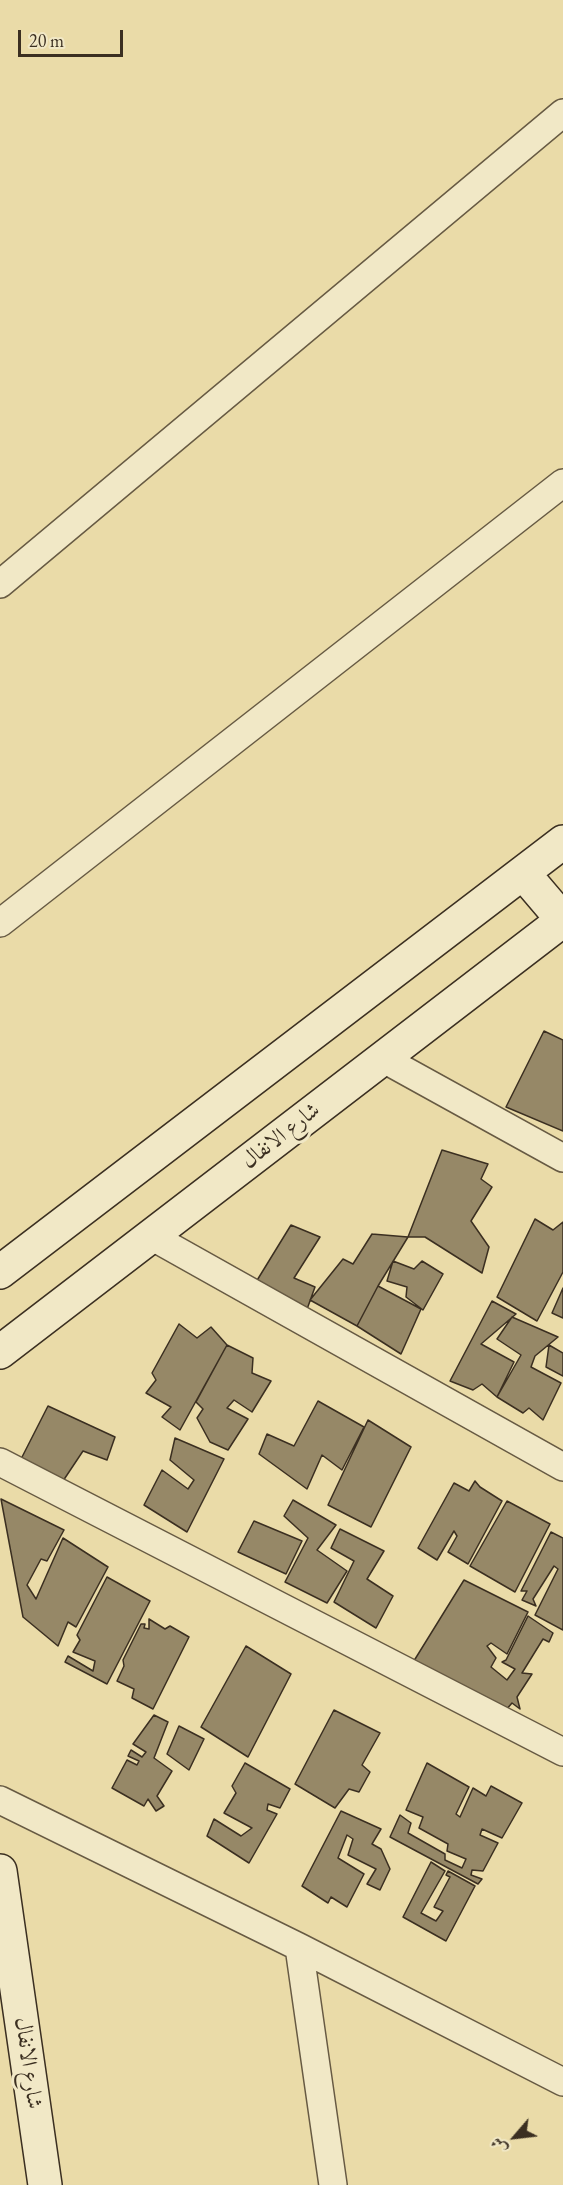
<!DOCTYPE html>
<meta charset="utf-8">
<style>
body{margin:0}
#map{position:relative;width:563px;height:2185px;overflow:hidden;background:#eadba8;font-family:"EB Garamond",Amiri,serif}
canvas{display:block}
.north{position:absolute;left:485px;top:2107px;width:60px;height:60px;-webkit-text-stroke:4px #f1e8c6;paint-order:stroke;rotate:242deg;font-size:16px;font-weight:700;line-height:24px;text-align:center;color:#3b2f21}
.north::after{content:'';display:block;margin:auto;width:21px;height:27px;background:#3b2f21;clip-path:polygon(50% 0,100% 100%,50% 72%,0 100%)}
.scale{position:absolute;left:18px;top:30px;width:105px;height:27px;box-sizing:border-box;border:3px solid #3b2f21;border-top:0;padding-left:8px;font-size:18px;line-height:21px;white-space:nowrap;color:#3b2f21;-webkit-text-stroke:4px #f1e8c6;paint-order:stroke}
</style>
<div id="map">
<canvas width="563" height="2185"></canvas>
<div class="north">ش</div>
<div class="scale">20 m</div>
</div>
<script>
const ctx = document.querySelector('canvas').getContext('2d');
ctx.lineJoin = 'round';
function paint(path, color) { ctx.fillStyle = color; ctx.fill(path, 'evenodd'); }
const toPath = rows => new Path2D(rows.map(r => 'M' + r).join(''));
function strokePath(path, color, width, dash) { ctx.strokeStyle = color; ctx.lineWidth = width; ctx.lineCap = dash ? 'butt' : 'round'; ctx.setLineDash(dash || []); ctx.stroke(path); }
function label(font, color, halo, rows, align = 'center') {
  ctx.font = font + ' "EB Garamond",Amiri,serif'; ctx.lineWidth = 6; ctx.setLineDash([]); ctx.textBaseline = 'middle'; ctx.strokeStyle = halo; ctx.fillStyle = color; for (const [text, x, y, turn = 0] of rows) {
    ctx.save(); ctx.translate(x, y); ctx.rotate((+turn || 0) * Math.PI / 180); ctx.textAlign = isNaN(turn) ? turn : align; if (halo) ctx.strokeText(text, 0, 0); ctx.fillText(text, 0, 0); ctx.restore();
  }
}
const building = toPath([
 [544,1031,563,1040,563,1131,506,1107,544,1031],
 [442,1150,488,1164,481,1179,492,1187,471,1221,489,1247,482,1273,425,1237,408,1237,442,1150],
 [535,1219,553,1230,563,1222,563,1272,537,1321,497,1297,535,1219],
 [291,1225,320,1237,294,1278,315,1287,306,1312,256,1282,291,1225],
 [372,1234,408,1237,378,1286,357,1326,310,1300,343,1259,353,1264,372,1234],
 [393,1261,414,1269,422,1261,443,1274,423,1310,406,1297,407,1287,387,1281,393,1261],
 [378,1286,421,1309,401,1354,357,1326,378,1286],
 [563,1288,563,1318,552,1313,563,1288],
 [492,1301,516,1314,481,1344,514,1362,497,1397,482,1384,473,1390,450,1381,492,1301],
 [512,1317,558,1337,535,1356,531,1367,561,1383,543,1420,529,1408,523,1413,497,1397,521,1355,497,1339,512,1317],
 [179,1324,197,1338,211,1327,227,1345,180,1430,162,1417,171,1407,146,1393,156,1380,152,1373,179,1324],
 [227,1345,253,1358,252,1373,271,1381,252,1412,234,1400,227,1408,248,1419,228,1450,210,1442,197,1418,203,1409,196,1402,227,1345],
 [549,1345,563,1353,563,1376,546,1367,549,1345],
 [318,1401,364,1427,342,1470,322,1455,307,1489,259,1454,267,1434,294,1446,318,1401],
 [48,1406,115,1437,107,1460,83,1451,61,1484,20,1461,48,1406],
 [368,1420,411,1447,371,1527,328,1505,368,1420],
 [175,1438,224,1459,187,1532,144,1505,162,1470,188,1489,194,1480,170,1460,175,1438],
 [475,1481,480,1487,502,1501,468,1564,448,1552,457,1536,454,1531,437,1560,418,1548,454,1483,469,1491,475,1481],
 [1,1499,64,1530,47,1561,41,1559,27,1585,36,1599,63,1538,108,1567,76,1627,68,1622,58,1646,23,1617,1,1499],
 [293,1500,336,1525,317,1550,347,1571,327,1603,285,1582,308,1538,284,1516,293,1500],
 [507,1501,550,1524,515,1592,470,1566,507,1501],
 [254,1521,302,1541,286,1574,238,1552,254,1521],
 [340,1529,384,1551,367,1579,393,1596,376,1628,334,1602,354,1561,331,1548,340,1529],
 [551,1532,563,1538,563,1630,535,1615,558,1569,554,1566,533,1599,536,1606,522,1600,527,1591,521,1591,551,1532],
 [107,1577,150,1601,107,1684,65,1662,68,1656,93,1671,95,1661,73,1652,80,1640,77,1635,107,1577],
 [464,1580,528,1612,507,1654,491,1643,487,1646,496,1658,491,1667,507,1680,515,1669,502,1662,506,1660,528,1616,553,1633,549,1642,543,1639,522,1673,532,1674,517,1697,520,1709,512,1703,499,1718,412,1664,464,1580],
 [149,1619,165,1629,170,1626,189,1637,153,1709,132,1698,134,1689,117,1681,124,1666,123,1660,141,1624,145,1624,144,1628,149,1629,149,1619],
 [246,1646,291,1674,248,1757,201,1727,246,1646],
 [334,1710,380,1733,362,1765,370,1772,359,1792,349,1789,335,1808,295,1784,334,1710],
 [154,1715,168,1722,154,1758,172,1771,157,1796,164,1806,156,1811,148,1799,144,1806,112,1788,127,1760,137,1765,139,1761,128,1756,131,1750,142,1757,146,1752,133,1744,154,1715],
 [179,1726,204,1739,189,1770,167,1754,179,1726],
 [245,1763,290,1789,280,1808,268,1804,267,1810,277,1814,249,1863,207,1836,214,1819,241,1836,252,1828,224,1813,236,1793,232,1786,245,1763],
 [427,1763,469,1787,456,1814,460,1817,473,1788,486,1796,491,1786,522,1803,502,1838,482,1829,480,1835,498,1843,483,1871,472,1870,471,1875,482,1879,478,1884,390,1837,400,1815,411,1823,408,1833,445,1854,445,1860,462,1868,466,1859,447,1851,448,1844,419,1828,423,1817,406,1810,427,1763],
 [341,1811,381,1829,372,1844,381,1849,390,1869,380,1890,367,1884,376,1869,348,1855,353,1839,347,1835,338,1858,364,1874,347,1907,331,1897,328,1903,302,1886,341,1811],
 [431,1862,445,1871,421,1913,436,1921,443,1911,434,1907,450,1877,446,1875,448,1871,475,1886,446,1941,403,1917,431,1862]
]);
const minor = toPath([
 [0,584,563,113],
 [0,923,563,483],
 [382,1058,563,1158],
 [151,1236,563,1467],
 [0,1462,563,1752],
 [0,1800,299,1947,563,2082],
 [299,1947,333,2185]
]);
const secondary = toPath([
 [523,873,563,920],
 [0,1272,563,842],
 [0,1352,563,920],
 [0,1871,45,2185]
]);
const streetNames = [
 ["شارع الانفال",281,1136,-38],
 ["شارع الانفال",28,2063,82]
];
paint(building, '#968867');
strokePath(building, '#3b2f21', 1.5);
strokePath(minor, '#675a43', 30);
strokePath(secondary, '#3b2f21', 36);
strokePath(minor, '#f1e8c6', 27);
strokePath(secondary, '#f1e8c6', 33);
label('22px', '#3b2f21', '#f1e8c6', streetNames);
</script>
